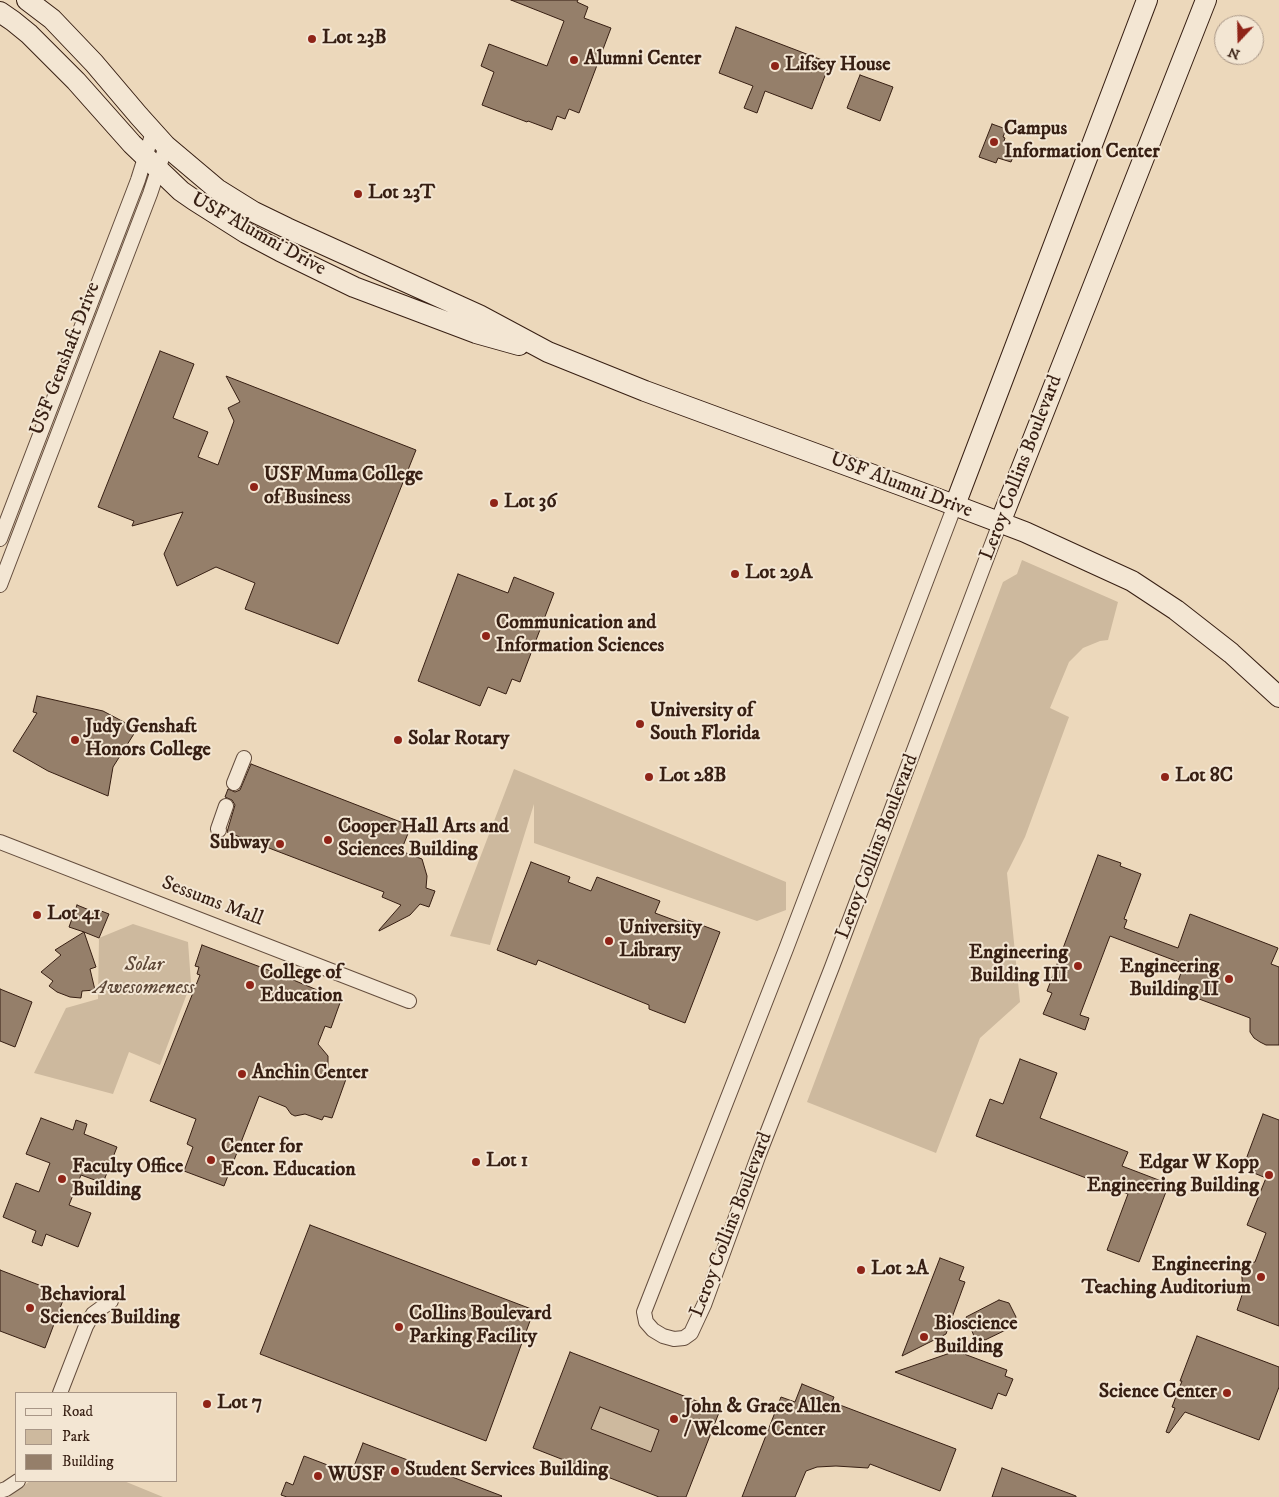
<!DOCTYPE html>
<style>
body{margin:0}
#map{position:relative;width:1279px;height:1497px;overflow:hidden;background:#ecd8bb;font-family:"IM FELL DW Pica",serif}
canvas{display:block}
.legend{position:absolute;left:15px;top:1392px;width:162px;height:90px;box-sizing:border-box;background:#f3e6d3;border:1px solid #a89686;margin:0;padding:6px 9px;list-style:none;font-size:15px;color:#371f13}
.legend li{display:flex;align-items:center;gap:10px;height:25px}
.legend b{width:25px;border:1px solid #a89686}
.north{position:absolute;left:1214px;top:15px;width:50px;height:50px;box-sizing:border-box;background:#f3e6d3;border:1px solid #a89686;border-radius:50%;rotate:201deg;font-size:14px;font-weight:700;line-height:20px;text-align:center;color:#371f13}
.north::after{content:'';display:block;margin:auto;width:18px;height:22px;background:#8f2418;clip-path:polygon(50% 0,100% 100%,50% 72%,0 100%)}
</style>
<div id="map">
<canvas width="1279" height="1497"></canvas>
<ul class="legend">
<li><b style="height:6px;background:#f3e6d3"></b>Road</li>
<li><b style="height:14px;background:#cdb99e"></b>Park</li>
<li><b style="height:14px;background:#957f6a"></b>Building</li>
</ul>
<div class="north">N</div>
</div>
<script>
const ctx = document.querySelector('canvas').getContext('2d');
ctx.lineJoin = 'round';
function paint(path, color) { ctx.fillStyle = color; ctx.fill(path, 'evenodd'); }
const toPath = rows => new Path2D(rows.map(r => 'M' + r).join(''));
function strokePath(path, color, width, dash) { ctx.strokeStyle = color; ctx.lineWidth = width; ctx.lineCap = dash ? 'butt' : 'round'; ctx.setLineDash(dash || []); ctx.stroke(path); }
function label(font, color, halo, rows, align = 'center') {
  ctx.font = font + ' "IM FELL DW Pica",serif'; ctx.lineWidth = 4; ctx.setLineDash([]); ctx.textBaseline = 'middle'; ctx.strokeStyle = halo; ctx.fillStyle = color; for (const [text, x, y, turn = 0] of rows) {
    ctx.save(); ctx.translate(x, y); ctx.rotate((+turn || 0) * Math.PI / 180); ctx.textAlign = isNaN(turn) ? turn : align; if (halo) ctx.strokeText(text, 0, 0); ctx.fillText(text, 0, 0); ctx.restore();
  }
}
const green = toPath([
 [1022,560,1118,602,1108,640,1100,641,1083,648,1069,662,1050,708,1069,717,1025,837,1007,873,1020,1002,980,1038,936,1153,807,1102,1003,582,1017,574],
 [514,769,786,882,786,910,757,921,534,843,534,804,490,945,450,936],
 [133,924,188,942,191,983,160,1065,129,1052,113,1094,34,1073,66,1008,98,999,99,938],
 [600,1407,659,1430,651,1452,591,1429],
 [30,1481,124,1481,163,1497,9,1497]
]);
const building = toPath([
 [511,0,578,0,577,2,588,7,584,18,611,28,579,113,569,109,565,119,557,116,552,130,528,121,527,122,482,105,494,72,481,66,489,44,547,66,564,21,511,0],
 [736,27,830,63,812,109,765,91,757,113,744,108,753,86,719,73,736,27],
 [860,75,893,87,880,121,847,108,860,75],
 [992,124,1006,129,1003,137,1005,138,1003,144,1016,149,1011,162,998,158,996,163,979,157,992,124],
 [160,351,194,364,173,418,208,432,198,457,218,465,234,421,228,408,240,402,226,376,416,450,338,644,245,609,255,583,216,567,177,586,164,554,183,512,132,526,134,521,98,507,160,351],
 [458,574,508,593,514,577,554,593,520,682,512,679,506,694,488,687,480,706,418,681,458,574],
 [37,696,103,711,137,729,113,767,108,796,48,771,13,751,37,713,33,712,37,696],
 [251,764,411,826,401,851,422,859,427,876,426,888,435,891,429,907,420,904,410,915,379,931,379,930,401,905,382,897,384,892,227,832,235,805,232,800,225,797,228,789,235,792,240,790,251,764],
 [1098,855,1121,863,1120,866,1141,874,1124,919,1127,920,1124,928,1178,948,1190,914,1278,948,1271,964,1279,967,1279,1045,1266,1045,1260,1042,1254,1038,1250,1032,1250,1018,1175,990,1184,964,1110,936,1080,1015,1089,1018,1085,1030,1043,1014,1052,993,1047,991,1098,855],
 [531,862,570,877,568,882,591,891,597,877,660,901,655,913,687,925,688,920,720,932,685,1023,649,1009,649,1005,538,960,536,965,497,950,531,862],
 [77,905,94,912,96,909,109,914,99,938,84,932,96,967,90,969,95,990,82,991,81,998,70,997,57,992,49,986,53,981,41,972,61,955,55,950,84,932,69,927,77,905],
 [202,945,279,974,341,1000,331,1028,325,1026,318,1044,328,1056,328,1072,346,1079,332,1118,324,1116,322,1120,305,1114,295,1116,291,1114,286,1107,259,1096,224,1186,184,1171,193,1147,187,1144,196,1119,150,1101,200,975,197,974,199,967,195,966,202,945],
 [0,989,32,1002,15,1047,0,1041,0,989],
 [1020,1059,1057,1073,1040,1118,1128,1152,1122,1166,1169,1184,1139,1262,1107,1250,1128,1194,976,1136,990,1099,1003,1104,1020,1059],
 [1263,1114,1279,1120,1279,1326,1237,1310,1243,1292,1241,1265,1255,1262,1266,1233,1247,1225,1266,1178,1254,1173,1257,1167,1245,1162,1263,1114],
 [41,1118,73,1130,76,1120,87,1124,84,1134,117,1147,103,1183,81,1175,69,1205,91,1213,78,1247,46,1234,42,1246,32,1242,36,1231,3,1217,16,1183,39,1192,50,1163,26,1154,41,1118],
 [310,1225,534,1310,486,1441,260,1354,310,1225],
 [940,1258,964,1267,959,1280,965,1282,946,1334,902,1356,940,1258],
 [0,1270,65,1295,45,1348,0,1331,0,1270],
 [999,1300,1009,1303,1016,1317,1012,1327,985,1340,974,1336,966,1317,999,1300],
 [1197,1336,1279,1367,1279,1387,1259,1440,1185,1412,1169,1433,1166,1432,1175,1408,1172,1407,1182,1381,1180,1381,1197,1336],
 [956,1351,1007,1370,1005,1376,1013,1379,1006,1396,998,1393,992,1409,895,1372,956,1351],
 [570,1352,720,1410,686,1497,659,1497,533,1448,570,1352],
 [600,1407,659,1430,651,1452,591,1429,600,1407],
 [802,1384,834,1397,832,1402,956,1449,940,1491,870,1464,868,1468,836,1466,817,1467,806,1471,795,1497,742,1497,781,1397,795,1402,802,1384],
 [363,1443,502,1496,501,1497,287,1497,281,1495,286,1482,293,1485,304,1456,351,1474,363,1443],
 [1002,1468,1076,1496,1076,1497,992,1497,1002,1468]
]);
const street = toPath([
 [955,505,786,949,644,1312,646,1322,653,1330,663,1336,674,1339,684,1338,691,1333,704,1305,759,1154,832,967,1000,523],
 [0,539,138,180,153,132],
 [0,585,150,194,166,146],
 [234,783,244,758],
 [219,830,218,829,226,806],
 [0,842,409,1001],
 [60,1393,86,1326,93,1314,111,1301],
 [0,1491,6,1489,18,1481]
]);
const secondary = toPath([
 [27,0,52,19,94,63,139,116,166,146,217,189,254,212,287,228,479,315,548,352,645,391,933,497,1025,532,1132,581,1176,610,1231,653,1279,697],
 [0,12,13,21,29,34,76,81,132,144,181,191,194,200,246,233,280,251,354,287,476,333,519,345],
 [955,505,1147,0],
 [1000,523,1206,0]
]);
const markers = [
 [312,39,5,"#8f2418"],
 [574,60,5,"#8f2418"],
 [775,66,5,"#8f2418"],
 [994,142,5,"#8f2418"],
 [358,194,5,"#8f2418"],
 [254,487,5,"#8f2418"],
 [494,503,5,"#8f2418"],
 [735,574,5,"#8f2418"],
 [486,636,5,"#8f2418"],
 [640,724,5,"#8f2418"],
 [75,740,5,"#8f2418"],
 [398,740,5,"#8f2418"],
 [649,777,5,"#8f2418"],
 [1165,777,5,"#8f2418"],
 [328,840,5,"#8f2418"],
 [280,844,5,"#8f2418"],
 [37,915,5,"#8f2418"],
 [609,941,5,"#8f2418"],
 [1078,966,5,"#8f2418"],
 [1229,979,5,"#8f2418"],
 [250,985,5,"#8f2418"],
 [242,1074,5,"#8f2418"],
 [211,1160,5,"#8f2418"],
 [476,1162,5,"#8f2418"],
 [1269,1175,5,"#8f2418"],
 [62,1179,5,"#8f2418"],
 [861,1270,5,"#8f2418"],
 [1261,1277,5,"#8f2418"],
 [30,1308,5,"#8f2418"],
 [399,1327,5,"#8f2418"],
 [924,1337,5,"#8f2418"],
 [1227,1393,5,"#8f2418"],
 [207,1404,5,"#8f2418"],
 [674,1419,5,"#8f2418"],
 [395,1471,5,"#8f2418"],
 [318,1476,5,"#8f2418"]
];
const poiNames = [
 ["Lot 23B",322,39],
 ["Alumni Center",584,60],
 ["Lifsey House",785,66],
 ["Campus",1004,130],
 ["Information Center",1004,153],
 ["Lot 23T",368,194],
 ["USF Muma College",264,476],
 ["of Business",264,499],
 ["Lot 36",504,503],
 ["Lot 29A",745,574],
 ["Communication and",496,624],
 ["Information Sciences",496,647],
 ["University of",650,712],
 ["South Florida",650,735],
 ["Judy Genshaft",85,728],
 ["Honors College",85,751],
 ["Solar Rotary",408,740],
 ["Lot 28B",659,777],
 ["Lot 8C",1175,777],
 ["Cooper Hall Arts and",338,828],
 ["Sciences Building",338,851],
 ["Subway",270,844,"right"],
 ["Lot 41",47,915],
 ["University",619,929],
 ["Library",619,952],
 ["Engineering",1068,954,"right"],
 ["Building III",1068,977,"right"],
 ["Engineering",1219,968,"right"],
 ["Building II",1219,991,"right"],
 ["College of",260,974],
 ["Education",260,997],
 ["Anchin Center",252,1074],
 ["Center for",221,1148],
 ["Econ. Education",221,1171],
 ["Lot 1",486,1162],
 ["Edgar W Kopp",1259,1164,"right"],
 ["Engineering Building",1259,1187,"right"],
 ["Faculty Office",72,1168],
 ["Building",72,1191],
 ["Engineering",1251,1266,"right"],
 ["Teaching Auditorium",1251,1289,"right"],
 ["Lot 2A",871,1270],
 ["Behavioral",40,1296],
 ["Sciences Building",40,1319],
 ["Collins Boulevard",409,1315],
 ["Parking Facility",409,1338],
 ["Bioscience",934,1325],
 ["Building",934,1348],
 ["Science Center",1217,1393,"right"],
 ["Lot 7",217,1404],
 ["John & Grace Allen",684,1408],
 ["/ Welcome Center",684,1431],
 ["Student Services Building",405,1471],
 ["WUSF",328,1476]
];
const streetNames = [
 ["USF Alumni Drive",258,235,29],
 ["USF Genshaft Drive",66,359,-69],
 ["Leroy Collins Boulevard",1022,468,-69],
 ["USF Alumni Drive",901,486,21],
 ["Leroy Collins Boulevard",878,847,-69],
 ["Sessums Mall",212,902,21],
 ["Leroy Collins Boulevard",732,1225,-69]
];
const parkNames = [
 ["Solar",144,966],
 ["Awesomeness",144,989]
];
paint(green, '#cdb99e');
paint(building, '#957f6a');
strokePath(building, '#371f13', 1);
strokePath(street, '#644d3d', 16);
strokePath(secondary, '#371f13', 22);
strokePath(street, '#f3e6d3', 14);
strokePath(secondary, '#f3e6d3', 20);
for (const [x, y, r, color] of markers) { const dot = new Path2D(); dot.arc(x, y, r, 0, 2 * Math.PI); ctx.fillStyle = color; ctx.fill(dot); strokePath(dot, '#f3e6d3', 2); }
label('bold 20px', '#371f13', '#f3e6d3', poiNames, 'left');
label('20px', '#371f13', '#f3e6d3', streetNames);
label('italic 20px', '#5c4636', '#f3e6d3', parkNames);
</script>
